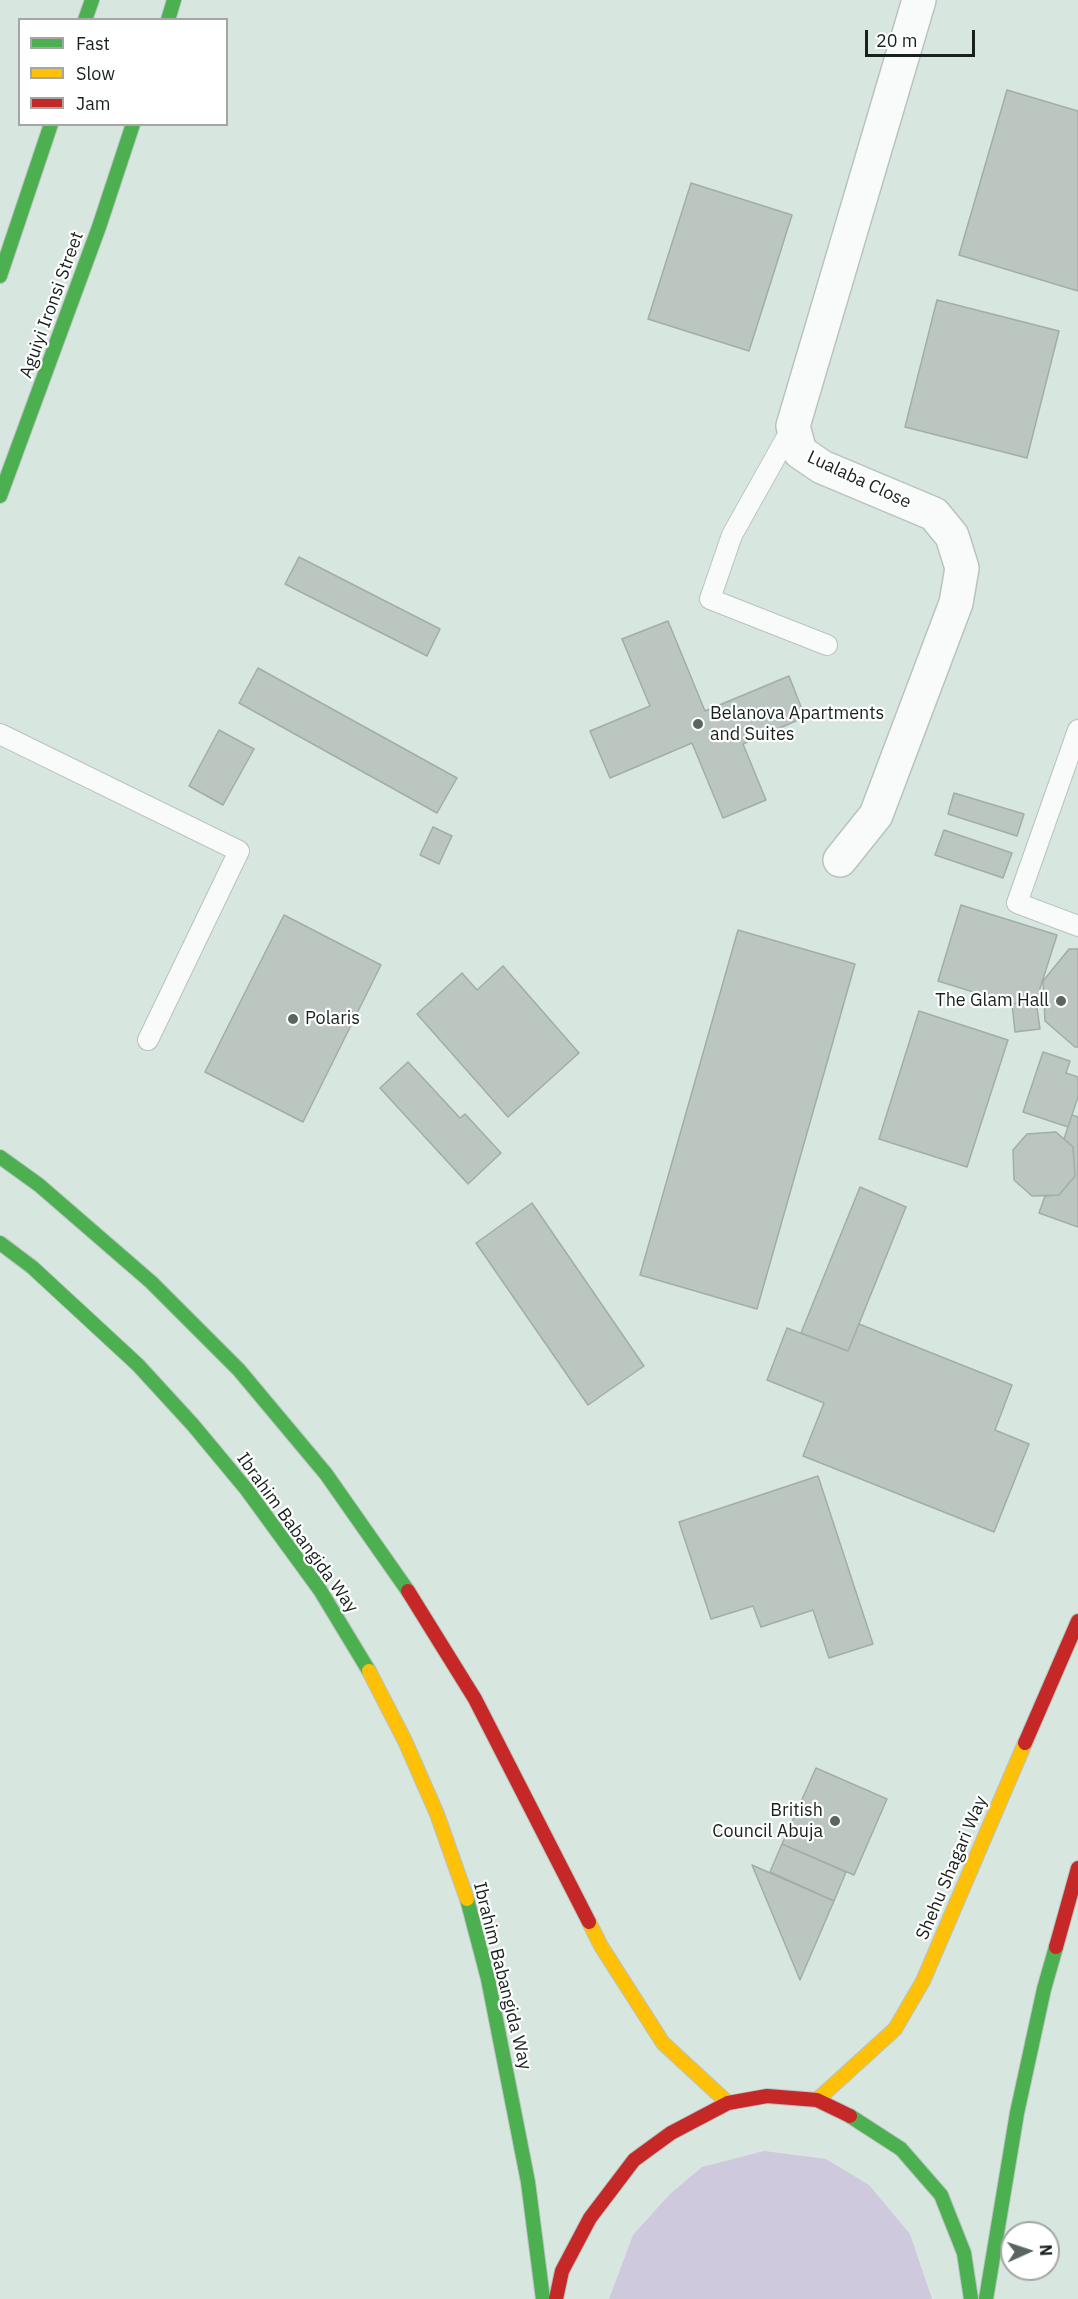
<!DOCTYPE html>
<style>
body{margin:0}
#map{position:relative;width:1078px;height:2299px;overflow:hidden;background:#d8e6e0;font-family:"IBM Plex Sans",sans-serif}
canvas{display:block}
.legend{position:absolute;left:18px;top:18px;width:210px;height:108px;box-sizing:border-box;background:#fff;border:2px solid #a3a6a5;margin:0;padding:8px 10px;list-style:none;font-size:18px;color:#18211d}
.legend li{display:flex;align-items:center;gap:12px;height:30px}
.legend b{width:30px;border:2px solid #a3a6a5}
.north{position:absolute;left:1000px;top:2221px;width:60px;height:60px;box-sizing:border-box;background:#fff;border:2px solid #a3a6a5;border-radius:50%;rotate:87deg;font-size:16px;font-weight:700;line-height:24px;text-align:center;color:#18211d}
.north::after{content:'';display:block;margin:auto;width:21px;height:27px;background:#5b6661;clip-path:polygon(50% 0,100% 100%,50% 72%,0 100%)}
.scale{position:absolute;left:865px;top:30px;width:110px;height:27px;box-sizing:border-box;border:3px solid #18211d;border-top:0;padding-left:8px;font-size:18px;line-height:21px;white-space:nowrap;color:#18211d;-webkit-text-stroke:4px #fff;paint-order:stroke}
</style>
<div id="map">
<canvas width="1078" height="2299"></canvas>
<ul class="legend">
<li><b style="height:8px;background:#4caf50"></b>Fast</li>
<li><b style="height:8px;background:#ffc107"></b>Slow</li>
<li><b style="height:8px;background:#c62828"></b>Jam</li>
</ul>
<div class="north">N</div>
<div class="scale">20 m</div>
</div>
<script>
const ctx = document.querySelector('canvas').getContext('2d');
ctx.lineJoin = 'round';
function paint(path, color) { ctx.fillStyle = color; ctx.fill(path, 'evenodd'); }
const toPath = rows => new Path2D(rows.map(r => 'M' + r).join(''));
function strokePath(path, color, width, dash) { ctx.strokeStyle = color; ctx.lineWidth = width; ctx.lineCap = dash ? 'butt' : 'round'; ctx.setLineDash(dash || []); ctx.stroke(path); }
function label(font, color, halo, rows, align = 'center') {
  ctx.font = font + ' "IBM Plex Sans",sans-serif'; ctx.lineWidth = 4.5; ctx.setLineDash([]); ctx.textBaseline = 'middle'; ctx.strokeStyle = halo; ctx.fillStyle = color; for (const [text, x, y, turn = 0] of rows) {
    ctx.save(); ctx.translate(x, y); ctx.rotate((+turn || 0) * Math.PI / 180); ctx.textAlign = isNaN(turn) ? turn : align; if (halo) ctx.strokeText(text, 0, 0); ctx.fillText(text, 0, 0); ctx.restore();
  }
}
const green = toPath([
 [764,2151,826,2159,869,2185,910,2234,932,2299,609,2299,633,2235,670,2194,702,2167]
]);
const building = toPath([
 [1007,90,1078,111,1078,291,959,255,1007,90],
 [691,183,792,215,749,351,648,319,691,183],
 [937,300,1059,331,1027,458,905,427,937,300],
 [299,557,440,629,427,656,285,584,299,557],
 [668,621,705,711,789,676,805,717,743,744,766,800,723,818,692,743,610,778,590,731,650,706,622,639,668,621],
 [258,668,457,778,437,813,239,703,258,668],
 [219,730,254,749,223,805,189,786,219,730],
 [954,793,1024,814,1017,836,948,814,954,793],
 [433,827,452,836,439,864,420,855,433,827],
 [944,830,1012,853,1003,878,935,855,944,830],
 [961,905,1057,935,1036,1001,1012,1004,938,981,961,905],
 [284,915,381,965,303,1122,205,1072,284,915],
 [738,930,855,964,757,1309,640,1275,738,930],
 [1069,949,1078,949,1078,1047,1075,1047,1045,1021,1043,981,1069,949],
 [503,966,579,1053,508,1117,417,1014,462,973,477,990,503,966],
 [1036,1001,1040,1029,1015,1032,1012,1004,1036,1001],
 [919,1011,1008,1040,967,1167,879,1139,919,1011],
 [1043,1052,1070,1061,1066,1073,1078,1077,1078,1097,1068,1127,1023,1112,1043,1052],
 [408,1062,460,1118,465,1114,501,1153,468,1184,380,1088,408,1062],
 [1072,1115,1078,1117,1078,1227,1039,1213,1045,1196,1059,1195,1075,1176,1073,1147,1064,1139,1072,1115],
 [1056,1132,1073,1147,1075,1176,1059,1195,1032,1196,1014,1180,1013,1150,1027,1134,1056,1132],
 [860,1187,906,1207,848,1351,801,1333,860,1187],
 [532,1203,644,1366,588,1405,476,1243,532,1203],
 [859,1324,1012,1385,995,1430,1029,1444,994,1532,803,1456,824,1403,767,1380,787,1328,848,1351,859,1324],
 [818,1476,873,1644,829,1658,813,1610,761,1627,753,1606,711,1619,679,1522,818,1476],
 [816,1768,887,1799,854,1875,782,1844,816,1768],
 [782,1844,846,1872,834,1901,770,1872,782,1844],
 [752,1865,834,1901,800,1980,752,1865]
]);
const lane = toPath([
 [793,426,732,535,710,599,827,645],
 [1078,730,1017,903,1078,926],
 [0,734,239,851,148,1040]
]);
const street = toPath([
 [840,860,876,815,956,603,962,568,952,536,934,514,822,467,800,452,793,426,919,0]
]);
const fast = toPath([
 [85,20,92,0],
 [168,20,174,0],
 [0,276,51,124],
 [0,496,99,227,133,124],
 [0,1157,39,1185,151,1282,239,1370,326,1474,408,1591],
 [0,1243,32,1267,138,1365,193,1425,247,1490,320,1590,369,1671],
 [467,1899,488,1979,528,2182,543,2299],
 [850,2116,901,2149,941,2195,964,2253,971,2299],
 [986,2299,1017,2113,1044,1989,1056,1947]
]);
const slow = toPath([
 [369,1671,405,1741,437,1814,467,1899],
 [589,1922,601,1946,663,2043,728,2103],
 [817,2100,895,2029,923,1981,1025,1743]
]);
const jam = toPath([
 [408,1591,475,1699,589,1922],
 [1025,1743,1078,1621],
 [1056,1947,1078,1868],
 [556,2299,562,2271,590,2218,634,2160,671,2133,728,2103,767,2096,817,2100,850,2116]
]);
const markers = [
 [698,724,6,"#5b6661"],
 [1061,1001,6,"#5b6661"],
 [293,1019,6,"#5b6661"],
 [835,1821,6,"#5b6661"]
];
const streetNames = [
 ["Aguiyi Ironsi Street",52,305,-70],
 ["Lualaba Close",859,480,25],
 ["Ibrahim Babangida Way",297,1533,54],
 ["Shehu Shagari Way",952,1868,-67],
 ["Ibrahim Babangida Way",502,1976,76]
];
const poiNames = [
 ["Belanova Apartments",710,714],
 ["and Suites",710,735],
 ["The Glam Hall",1049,1001,"right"],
 ["Polaris",305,1019],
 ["British",823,1811,"right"],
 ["Council Abuja",823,1832,"right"]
];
paint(green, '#cfc9dd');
paint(building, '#bbc6c1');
strokePath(building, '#a2ada8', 1.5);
strokePath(lane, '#b8c3be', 22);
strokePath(street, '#b8c3be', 36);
strokePath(fast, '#b8c3be', 16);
strokePath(slow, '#b8c3be', 16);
strokePath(jam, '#b8c3be', 16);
strokePath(lane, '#f9fbfa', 20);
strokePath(street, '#f9fbfa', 33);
strokePath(fast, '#4caf50', 14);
strokePath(slow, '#ffc107', 14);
strokePath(jam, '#c62828', 14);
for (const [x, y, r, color] of markers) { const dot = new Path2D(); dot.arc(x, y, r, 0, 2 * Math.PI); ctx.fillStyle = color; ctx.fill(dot); strokePath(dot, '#fff', 2); }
label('18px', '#18211d', '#fff', streetNames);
label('18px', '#18211d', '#fff', poiNames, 'left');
</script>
